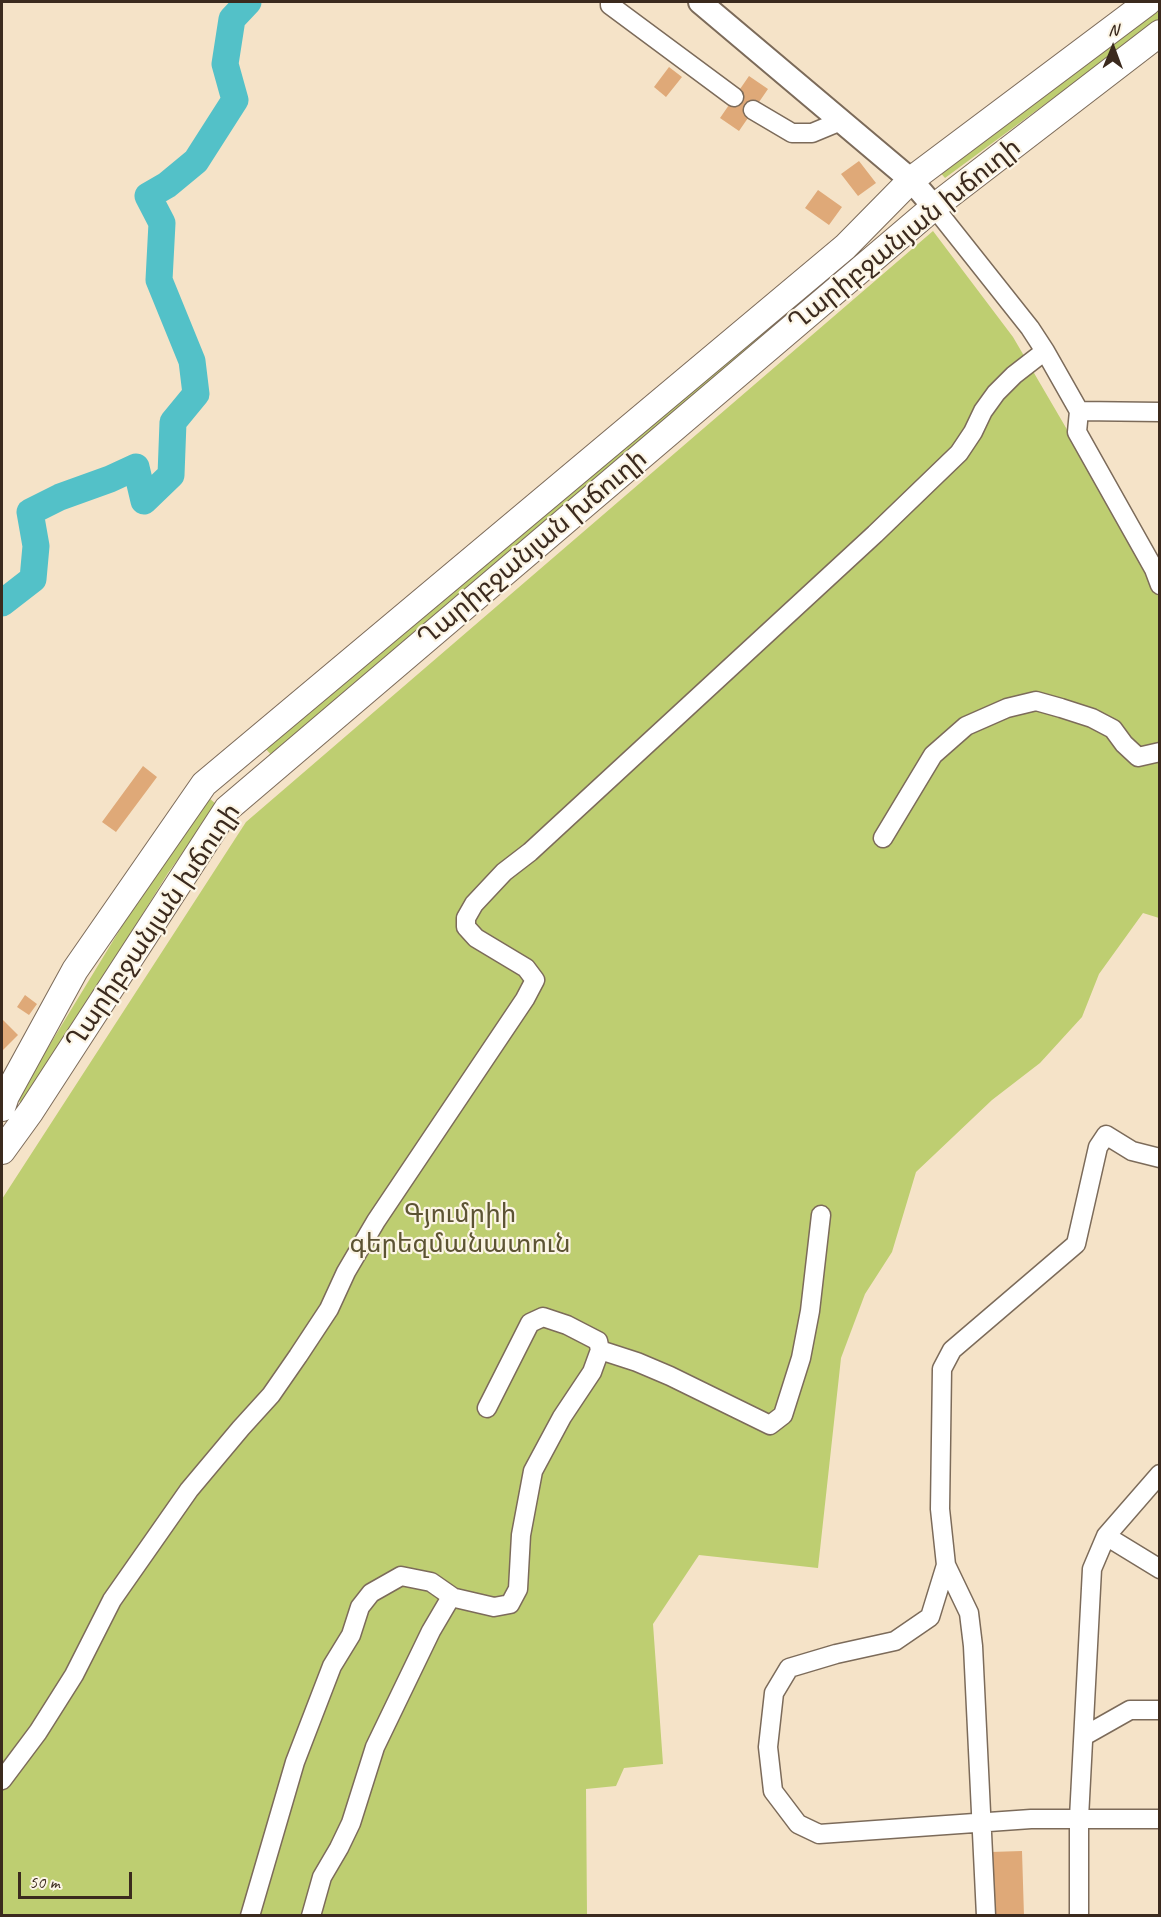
<!DOCTYPE html>
<meta charset="utf-8">
<style>
body{margin:0}
#map{position:relative;width:1161px;height:1917px;overflow:hidden;background:#f5e3c8;font-family:Caveat,sans-serif}
canvas{display:block}
.frame{position:absolute;inset:0;border:3px solid #3b2a1e;pointer-events:none}
.north{position:absolute;left:1083px;top:18px;width:60px;height:60px;-webkit-text-stroke:4px #fcf5e5;paint-order:stroke;rotate:1deg;font-size:16px;font-weight:700;line-height:24px;text-align:center;color:#3b2a1e}
.north::after{content:'';display:block;margin:auto;width:21px;height:27px;background:#3b2a1e;clip-path:polygon(50% 0,100% 100%,50% 72%,0 100%)}
.scale{position:absolute;left:18px;top:1872px;width:114px;height:27px;box-sizing:border-box;border:3px solid #3b2a1e;border-top:0;padding-left:8px;font-size:18px;line-height:21px;white-space:nowrap;color:#3b2a1e;-webkit-text-stroke:4px #fcf5e5;paint-order:stroke}
</style>
<div id="map">
<canvas width="1161" height="1917"></canvas>
<div class="frame"></div>
<div class="north">N</div>
<div class="scale">50 m</div>
</div>
<script>
const ctx = document.querySelector('canvas').getContext('2d');
ctx.lineJoin = 'round';
function paint(path, color) { ctx.fillStyle = color; ctx.fill(path, 'evenodd'); }
const toPath = rows => new Path2D(rows.map(r => 'M' + r).join(''));
function strokePath(path, color, width, dash) { ctx.strokeStyle = color; ctx.lineWidth = width; ctx.lineCap = dash ? 'butt' : 'round'; ctx.setLineDash(dash || []); ctx.stroke(path); }
function label(font, color, halo, rows, align = 'center') {
  ctx.font = font + ' Caveat,"Noto Sans Armenian",sans-serif'; ctx.lineWidth = 4.5; ctx.setLineDash([]); ctx.textBaseline = 'middle'; ctx.strokeStyle = halo; ctx.fillStyle = color; for (const [text, x, y, turn = 0] of rows) {
    ctx.save(); ctx.translate(x, y); ctx.rotate((+turn || 0) * Math.PI / 180); ctx.textAlign = isNaN(turn) ? turn : align; if (halo) ctx.strokeText(text, 0, 0); ctx.fillText(text, 0, 0); ctx.restore();
  }
}
const green = toPath([
 [1159,7,1159,20,945,178,938,170],
 [933,231,1013,337,1149,570,1159,599,1159,918,1143,913,1099,974,1082,1017,1040,1063,992,1100,916,1172,892,1252,865,1294,841,1358,818,1568,699,1555,653,1624,663,1764,624,1768,616,1786,586,1789,587,1915,2,1915,2,1199,246,822],
 [854,252,863,257,273,757,265,748],
 [208,797,217,805,168,873,25,1104,16,1100,130,913]
]);
const river = toPath([
 [2,603,33,579,36,546,30,512,60,497,110,479,136,467,144,501,171,475,173,422,196,394,192,361,159,280,162,223,148,196,167,185,196,161,235,100,225,64,232,19,248,2]
]);
const building = toPath([
 [669,67,682,77,666,97,654,87],
 [749,76,768,89,739,131,720,118],
 [859,161,876,183,858,196,841,174],
 [818,190,842,207,829,225,805,208],
 [143,766,157,777,116,832,102,822],
 [25,995,37,1004,29,1015,17,1007],
 [2,1019,18,1035,2,1051],
 [1022,1851,1024,1916,992,1916,990,1852]
]);
const minor = toPath([
 [610,2,610,5,734,97],
 [753,110,792,133,812,133,841,121],
 [934,207,1030,328,1045,351,1079,411,1077,432,1154,569,1160,585],
 [1079,411,1160,412],
 [883,838,933,755,966,726,1007,708,1036,701,1061,708,1092,718,1113,729,1124,744,1138,757,1160,752],
 [600,1350,637,1362,670,1376,770,1425,783,1415,801,1358,810,1311,821,1215],
 [1106,1536,1160,1569],
 [946,1565,930,1617,895,1641,836,1654,789,1668,774,1693,768,1747,773,1791,798,1824,819,1834,1031,1819,1160,1819],
 [1084,1736,1130,1710,1160,1710],
 [2,1780,38,1732,74,1675,112,1600,189,1490,241,1428,271,1395,298,1356,329,1309,346,1272,376,1221,525,999,535,980,526,968,476,938,466,927,466,918,474,904,504,872,530,852,875,534,959,453,973,432,983,411,996,393,1014,375,1045,351],
 [250,1916,295,1762,332,1666,351,1635,360,1607,371,1593,401,1576,431,1582,454,1598],
 [311,1916,322,1877,339,1848,351,1823,375,1747,431,1631,451,1597,494,1607,510,1604,518,1589,521,1535,533,1471,562,1417,592,1372,600,1350,598,1341,567,1325,543,1317,530,1323,487,1408],
 [986,1916,973,1646,969,1613,946,1565,940,1509,942,1369,952,1350,1076,1244,1098,1147,1106,1135,1132,1151,1160,1158],
 [1079,1916,1079,1818,1092,1569,1106,1536,1160,1474]
]);
const major = toPath([
 [700,2,911,180,934,207]
]);
const highway = toPath([
 [2,1108,6,1096,75,970,204,784,845,247,911,180,1148,2],
 [2,1151,31,1111,227,809,934,207,1160,33]
]);
const streetNames = [
 ["Ղարիբջանյան խճուղի",905,236,-39],
 ["Ղարիբջանյան խճուղի",533,549,-40],
 ["Ղարիբջանյան խճուղի",154,927,-56]
];
const parkNames = [
 ["Գյումրիի",460,1215],
 ["գերեզմանատուն",460,1245]
];
paint(green, '#bece71');
strokePath(river, '#53c1c8', 27);
paint(building, '#dfa978');
strokePath(minor, '#7c6b5a', 21);
strokePath(major, '#7c6b5a', 26);
strokePath(highway, '#7c6b5a', 28);
strokePath(minor, '#fff', 18);
strokePath(major, '#fff', 22);
strokePath(highway, '#fff', 26);
label('26px', '#3b2a1e', '#fcf5e5', streetNames);
label('26px', '#5c5333', '#fcf5e5', parkNames);
</script>
